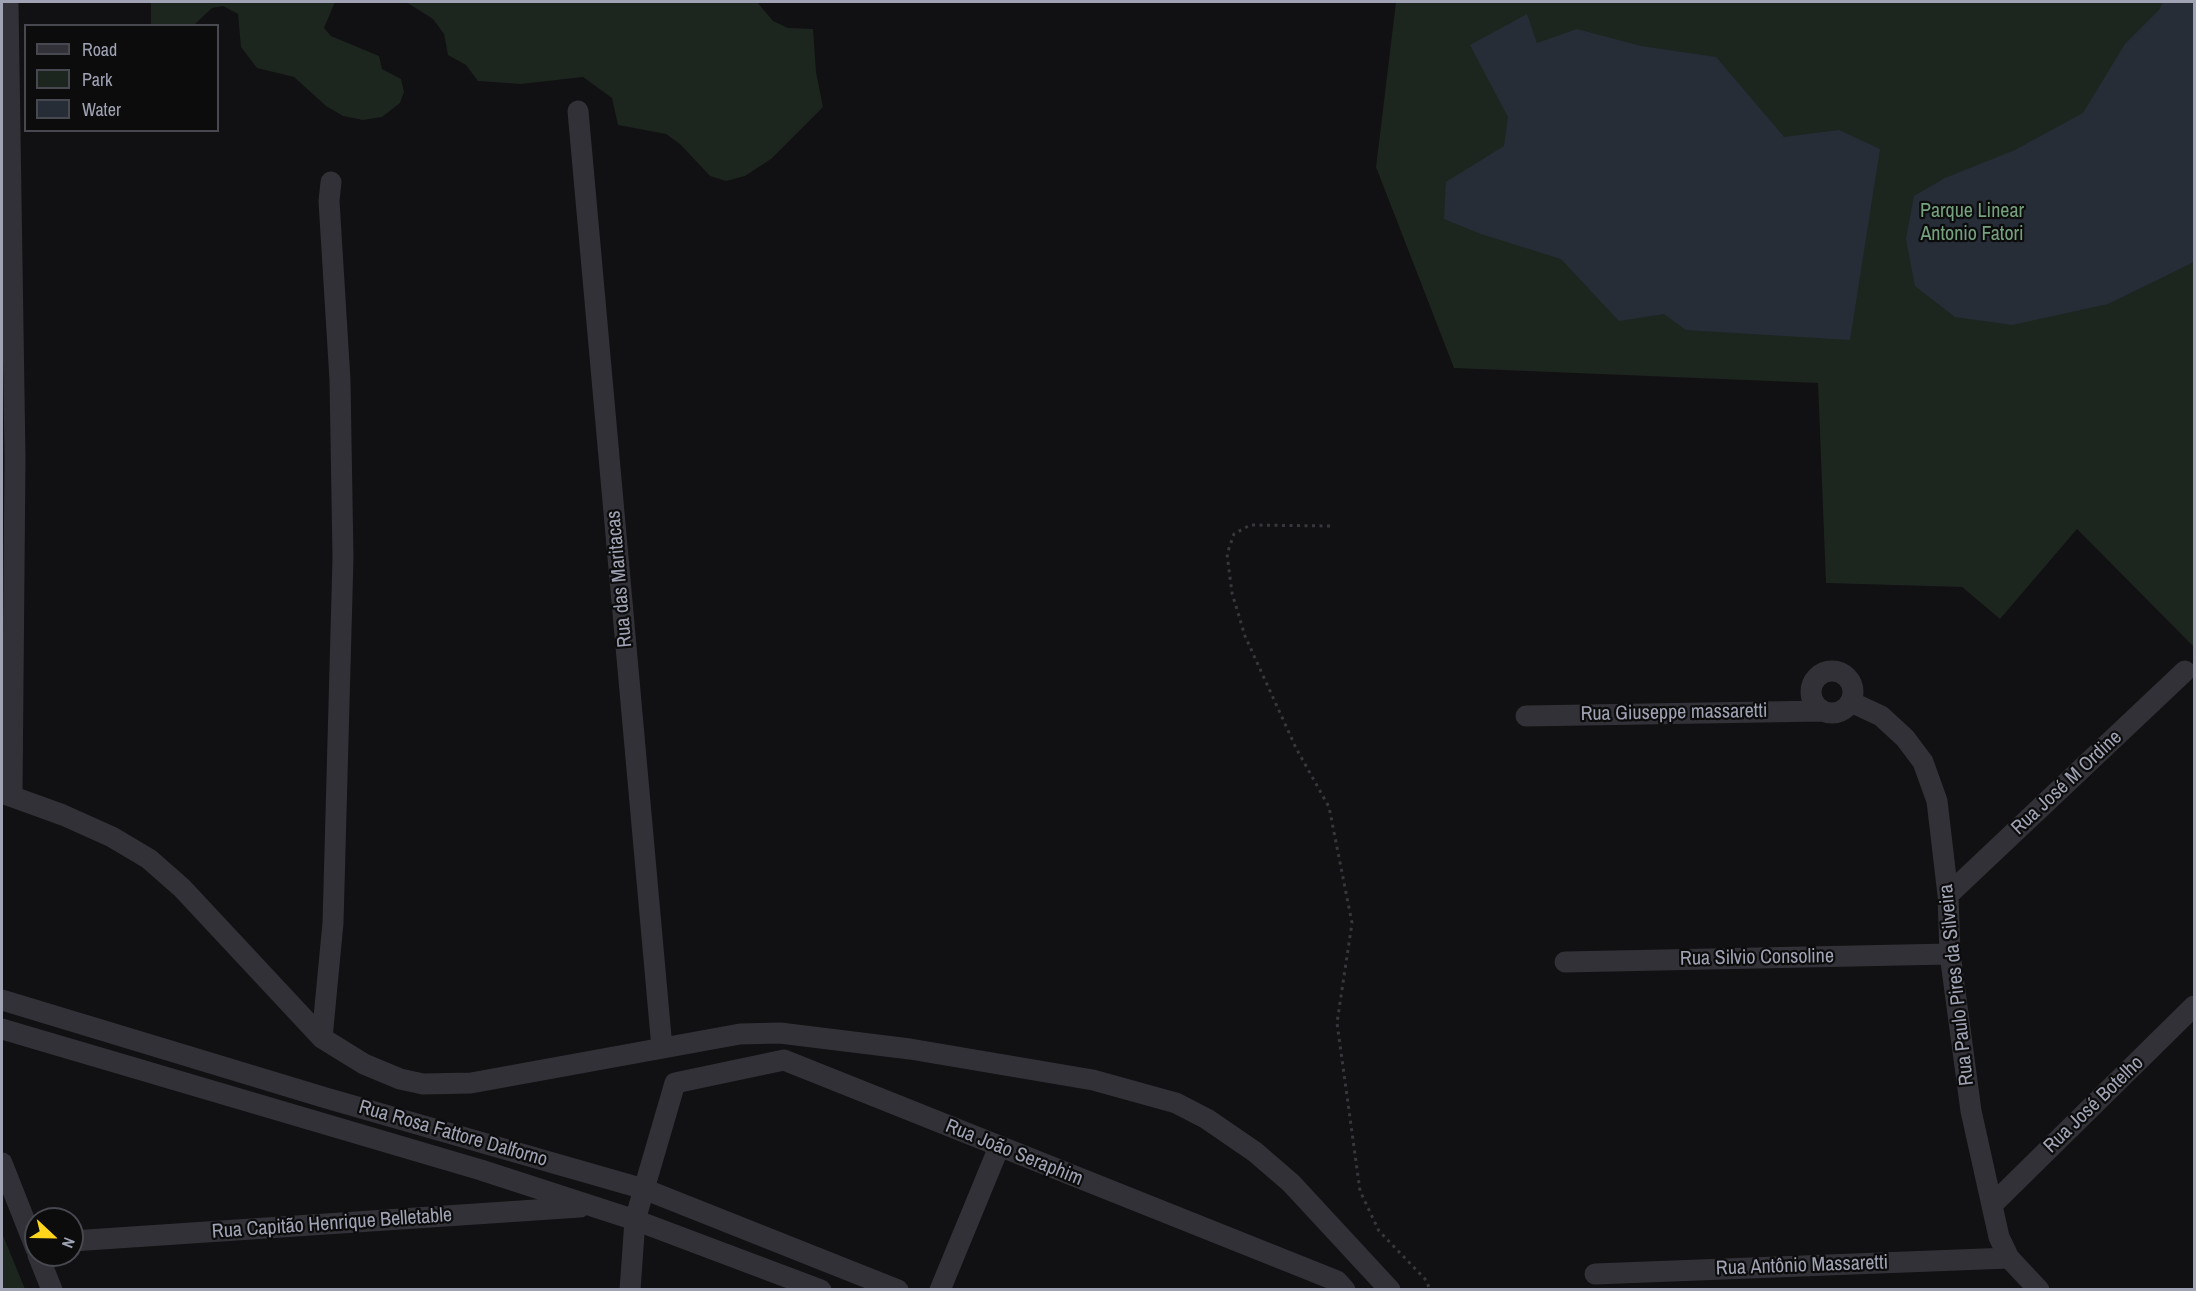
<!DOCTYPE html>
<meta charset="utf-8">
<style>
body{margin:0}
#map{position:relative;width:2196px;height:1291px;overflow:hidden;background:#111012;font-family:"Archivo Narrow",sans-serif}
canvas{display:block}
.frame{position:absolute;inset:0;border:3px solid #a0a3b4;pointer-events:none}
.legend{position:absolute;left:24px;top:24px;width:195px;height:108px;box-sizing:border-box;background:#0c0c0d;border:2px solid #474850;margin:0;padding:8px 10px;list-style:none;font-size:18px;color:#a0a3b4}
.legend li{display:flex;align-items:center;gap:12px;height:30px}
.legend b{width:30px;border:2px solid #474850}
.north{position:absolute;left:24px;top:1207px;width:60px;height:60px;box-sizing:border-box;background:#0c0c0d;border:2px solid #474850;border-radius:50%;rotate:112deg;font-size:16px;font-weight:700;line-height:24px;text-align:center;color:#a0a3b4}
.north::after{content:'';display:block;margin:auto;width:21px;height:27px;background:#ffd61c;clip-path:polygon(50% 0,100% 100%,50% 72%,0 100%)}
</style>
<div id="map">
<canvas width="2196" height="1291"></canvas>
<div class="frame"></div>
<ul class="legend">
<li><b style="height:8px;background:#313137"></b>Road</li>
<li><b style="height:16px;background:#1d251f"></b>Park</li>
<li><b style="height:16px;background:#262d37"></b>Water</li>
</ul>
<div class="north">N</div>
</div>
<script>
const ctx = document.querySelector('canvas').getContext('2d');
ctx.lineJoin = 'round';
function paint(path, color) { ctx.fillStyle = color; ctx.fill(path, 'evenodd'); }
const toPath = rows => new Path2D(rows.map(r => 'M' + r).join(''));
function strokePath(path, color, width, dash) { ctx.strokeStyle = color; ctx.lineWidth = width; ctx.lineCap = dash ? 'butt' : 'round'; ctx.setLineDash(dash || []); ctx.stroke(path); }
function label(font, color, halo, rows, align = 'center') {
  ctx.font = font + ' "Archivo Narrow",sans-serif'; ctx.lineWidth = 4.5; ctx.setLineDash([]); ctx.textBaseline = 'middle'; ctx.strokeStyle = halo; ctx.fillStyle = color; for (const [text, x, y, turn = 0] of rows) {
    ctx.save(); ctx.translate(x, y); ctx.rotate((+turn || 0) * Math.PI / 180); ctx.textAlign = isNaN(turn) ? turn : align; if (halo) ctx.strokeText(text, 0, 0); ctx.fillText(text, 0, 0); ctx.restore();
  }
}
const green = toPath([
 [151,2,335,2,324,28,331,36,379,56,382,69,401,79,404,92,400,103,382,117,363,120,343,116,326,106,294,77,257,68,241,47,238,14,223,6,212,8,194,25,151,25],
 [406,2,757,2,773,21,788,28,813,29,816,72,823,107,771,159,745,176,726,181,710,176,680,144,666,134,618,125,612,98,583,77,521,84,478,81,466,65,448,55,444,34,433,19],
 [1396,2,2194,2,2194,647,2077,529,2000,619,1962,587,1826,583,1818,383,1454,368,1376,167],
 [2,1233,25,1289,2,1289]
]);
const water = toPath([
 [2163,2,2194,2,2194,262,2108,304,2012,325,1955,317,1915,286,1906,239,1914,196,1945,178,2015,150,2083,113,2125,44,2159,10],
 [1527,14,1537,43,1577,29,1641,46,1716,57,1784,137,1839,130,1880,149,1850,340,1686,330,1664,314,1619,321,1561,259,1481,234,1444,219,1446,182,1504,146,1508,117,1470,45]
]);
const path = toPath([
 [1330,526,1250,525,1234,534,1227,554,1232,593,1245,636,1296,748,1329,807,1352,923,1337,1023,1360,1191,1379,1231,1426,1280,1430,1290]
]);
const minor = toPath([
 [8,2,15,458,12,796],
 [578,111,662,1048],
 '1811 692a21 21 0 1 1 42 0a21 21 0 1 1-42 0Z',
 [1851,702,1881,716,1905,738,1923,762,1937,801,1948,895,1950,954,1971,1111,1999,1237,2009,1258,2039,1290],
 [1526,716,1822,711],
 [2,793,63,815,112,837,149,859,182,888,322,1038,364,1064,400,1079,423,1084,471,1083,740,1034,780,1033,910,1049,1093,1080,1176,1103,1207,1119,1255,1152,1291,1183,1390,1290],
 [1948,895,2185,671],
 [1565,962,1950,954],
 [2,1000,326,1098,644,1189,898,1290],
 [2,1029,481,1170,635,1220,821,1290],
 [322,1038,333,923,343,558,340,380,329,201,331,182],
 [2,1163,36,1249],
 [1993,1204,2194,1006],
 [72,1241,580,1207],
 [38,1255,52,1290],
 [1595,1274,2009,1258],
 [630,1290,635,1220,675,1083,784,1060,1337,1281,1345,1290],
 [940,1290,999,1147]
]);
const parkNames = [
 ["Parque Linear",1972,212],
 ["Antonio Fatori",1972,235]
];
const streetNames = [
 ["Rua das Maritacas",620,579,-95],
 ["Rua Giuseppe massaretti",1674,713,-1],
 ["Rua José M Ordine",2067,783,-43],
 ["Rua Silvio Consoline",1757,958,-1],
 ["Rua Paulo Pires da Silveira",1957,985,-96],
 ["Rua José Botelho",2094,1105,-44],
 ["Rua Rosa Fattore Dalforno",453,1134,16],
 ["Rua João Seraphim",1014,1153,22],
 ["Rua Capitão Henrique Belletable",332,1224,-4],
 ["Rua Antônio Massaretti",1802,1266,-2]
];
paint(green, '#1d251f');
paint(water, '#262d37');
strokePath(path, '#37383e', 3, [3, 4.5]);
strokePath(minor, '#313137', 21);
label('20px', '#76a17f', '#0c0c0d', parkNames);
label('20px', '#a0a3b4', '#0c0c0d', streetNames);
</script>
